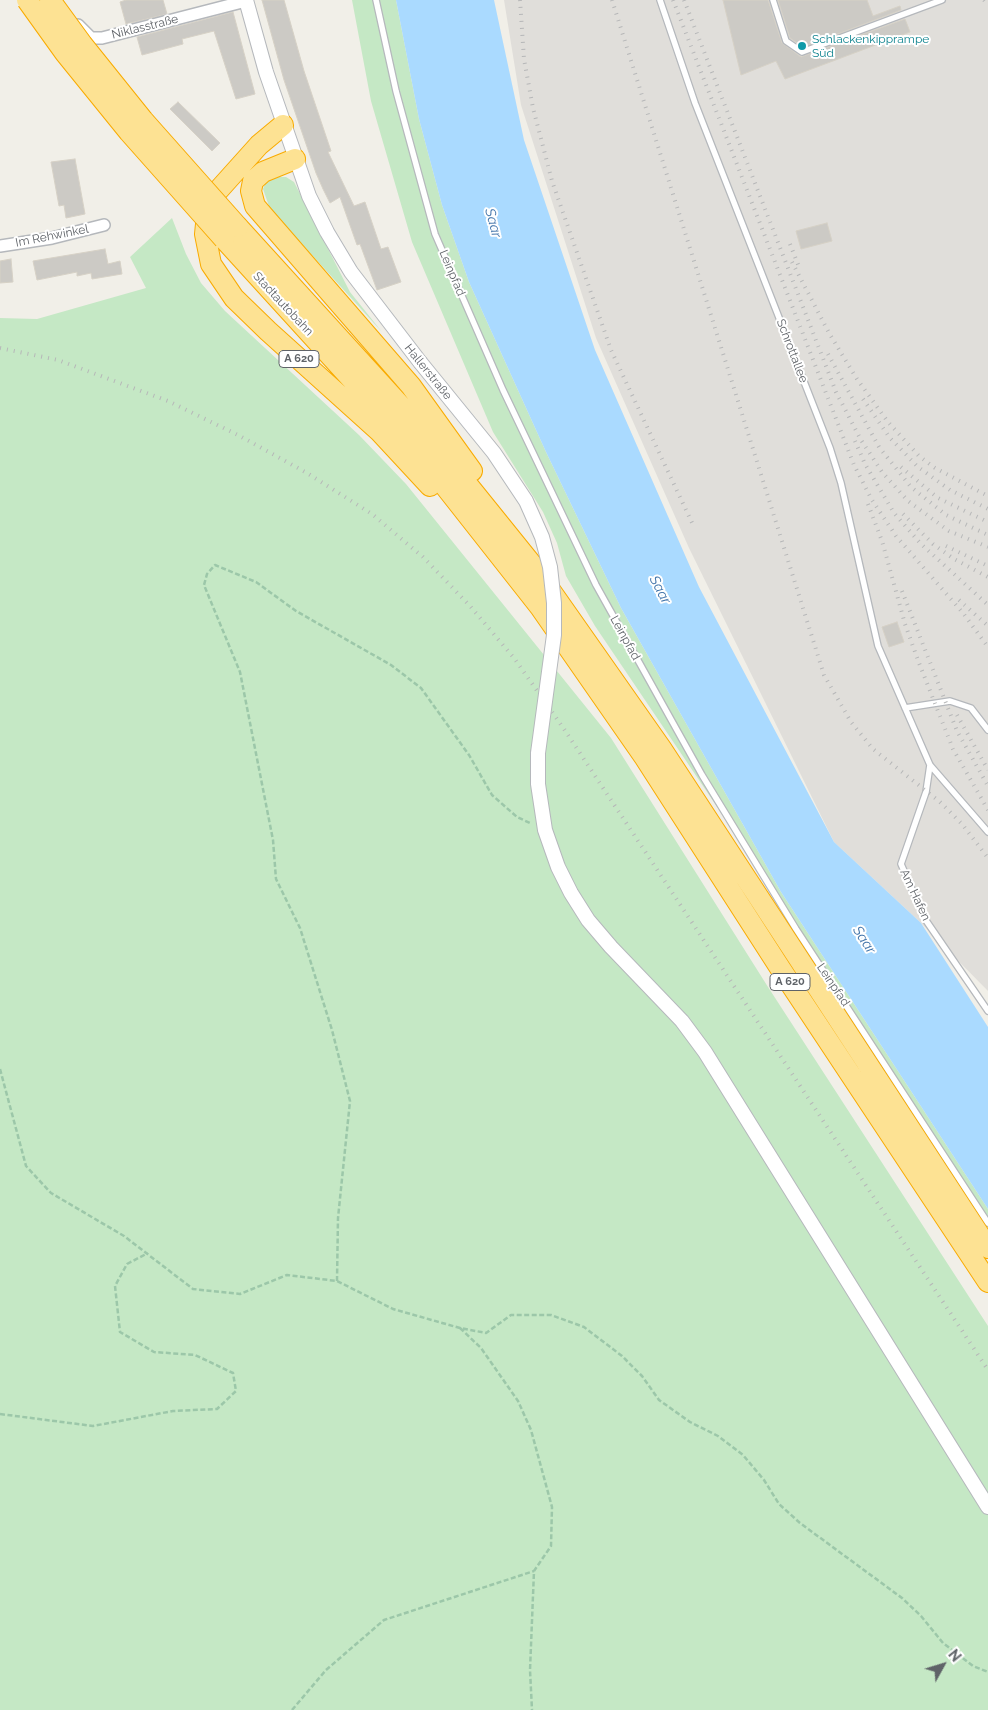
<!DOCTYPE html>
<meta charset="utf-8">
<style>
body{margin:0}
#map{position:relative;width:988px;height:1710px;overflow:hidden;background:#f1efe8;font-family:Raleway,sans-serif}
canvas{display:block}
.north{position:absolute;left:918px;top:1640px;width:50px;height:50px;-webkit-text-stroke:4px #fff;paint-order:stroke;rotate:51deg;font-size:14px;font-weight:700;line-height:20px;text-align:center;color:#5f6368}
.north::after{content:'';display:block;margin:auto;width:18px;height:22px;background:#5f6368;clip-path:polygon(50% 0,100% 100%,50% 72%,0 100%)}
</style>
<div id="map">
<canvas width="988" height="1710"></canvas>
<div class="north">N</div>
</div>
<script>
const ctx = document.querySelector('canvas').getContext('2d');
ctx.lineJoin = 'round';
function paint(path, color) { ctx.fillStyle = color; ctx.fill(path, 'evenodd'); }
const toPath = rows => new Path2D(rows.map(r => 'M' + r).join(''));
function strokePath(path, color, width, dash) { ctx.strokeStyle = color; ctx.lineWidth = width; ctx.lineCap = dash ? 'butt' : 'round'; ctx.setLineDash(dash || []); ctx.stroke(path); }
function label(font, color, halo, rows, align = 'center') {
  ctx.font = font + ' Raleway,sans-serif'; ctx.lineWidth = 4; ctx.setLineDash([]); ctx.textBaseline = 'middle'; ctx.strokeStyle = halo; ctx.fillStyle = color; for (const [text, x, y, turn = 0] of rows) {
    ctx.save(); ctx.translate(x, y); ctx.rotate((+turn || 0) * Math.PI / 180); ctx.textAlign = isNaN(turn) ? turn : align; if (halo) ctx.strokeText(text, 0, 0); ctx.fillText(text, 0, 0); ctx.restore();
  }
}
const industrial = toPath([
 [504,0,988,0,988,991,921,923,834,842,689,548,596,338,521,105]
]);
const green = toPath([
 [352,0,396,0,419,119,442,205,469,282,546,452,621,608,781,892,988,1209,988,1221,813,949,595,626,566,576,557,543,543,512,493,432,412,242,371,101],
 [274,177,286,177,294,182,350,292,382,332,270,209,263,189,266,182],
 [172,218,186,254,201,283,225,311,359,435,406,484,611,738,768,987,988,1326,988,1710,0,1710,0,318,37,319,146,288,130,257]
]);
const water = toPath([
 [396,0,494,0,524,140,595,350,699,587,834,842,921,923,988,1027,988,1209,781,892,621,608,546,452,469,282,442,205,419,119]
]);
const building = toPath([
 [126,0,163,0,167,14,126,24,120,2,126,0],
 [262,0,284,0,304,71,331,151,328,152,354,206,365,202,381,249,388,247,401,282,377,290,360,244,357,245,340,197,330,203,323,189,316,173,284,80,262,0],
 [723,0,768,0,782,43,801,57,905,19,910,32,785,79,776,61,741,75,723,0],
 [778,0,867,0,873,16,900,6,901,10,803,47,790,38,778,0],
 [233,12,255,94,236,99,214,31,182,39,183,44,142,55,137,37,233,12],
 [178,102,220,143,212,151,170,109,178,102],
 [75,159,85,214,66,218,64,205,59,206,51,162,75,159],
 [827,223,832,241,801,249,796,231,827,223],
 [105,249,108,264,120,261,122,274,92,279,91,273,77,276,77,272,37,280,33,261,105,249],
 [11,259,13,282,0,283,0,261,11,259],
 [897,622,904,642,889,647,882,627,897,622]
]);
const path = toPath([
 [0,1069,26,1166,51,1193,124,1236,193,1289,240,1294,287,1275,337,1281,393,1309,460,1328,486,1333,511,1315,551,1315,584,1327,622,1356,642,1376,659,1400,690,1422,718,1436,743,1455,764,1480,779,1504,800,1523,902,1598,921,1616,943,1643,973,1666,988,1672],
 [337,1281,338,1218,350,1101,332,1030,300,928,276,879,273,840,240,672,204,585,207,574,215,565,256,582,296,611,391,665,421,688,469,755,492,795,517,817,530,823],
 [460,1328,481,1348,518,1401,531,1430,552,1507,551,1546,534,1571,530,1670,532,1710],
 [0,1414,93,1426,173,1411,217,1409,236,1391,233,1373,195,1355,154,1352,120,1332,115,1286,127,1264,148,1253],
 [292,1710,326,1670,384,1620,534,1571]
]);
const service = toPath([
 [376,0,396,91,435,234,503,390,596,585,702,775,796,929,988,1223],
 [660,0,695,103,830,448,841,483,878,646,930,765,988,832],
 [773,0,786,41,802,52,942,0],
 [905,708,950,701,971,708,988,730],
 [930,765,926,792,901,864,925,919,988,1011]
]);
const minor = toPath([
 [78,25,91,38,102,38,246,1],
 [0,246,52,238,104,225]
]);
const tertiary = toPath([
 [246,0,266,72,309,196,327,232,351,272,420,362],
 [538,753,538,784,545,830,558,867,571,893,588,920,611,947,682,1021,705,1052,988,1507]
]);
const motorway = toPath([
 [283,125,259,145,215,194,207,214,205,234,211,264,234,298,268,331,379,431,430,486],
 [295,159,263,172,253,181,251,191,255,206,411,386,472,471],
 [238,227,430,438,534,567,661,748,988,1248],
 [224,239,418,452,540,607,645,758,780,968,988,1282]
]);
const rail = toPath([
 [520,0,524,59,533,108,552,181,611,350,694,527],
 [612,0,824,675,851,722,873,749,940,802,962,824,988,858],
 [673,0,854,465,872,500,896,536,963,613,988,647],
 [684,0,836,392,861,440,882,472,908,501,949,531,988,547],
 [984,0,988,5],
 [790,244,799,267],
 [792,262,829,333,857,379,888,422,919,456,935,468,988,496],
 [0,348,58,360,168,401,238,435,307,473,372,514,423,557,470,606,514,658,564,729,988,1370],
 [828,354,879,447,911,487,946,515,988,535],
 [863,399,890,438,918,467,950,490,988,509],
 [855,441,865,464,894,513,921,544,988,605],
 [901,467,938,498,988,522],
 [868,504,882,541,905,624,919,663,953,749,988,810],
 [903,514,933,544,954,559,988,577],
 [946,546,988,566],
 [902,591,957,731,988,786],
 [959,600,988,626],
 [957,715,988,770]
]);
const tertiaryBridge = toPath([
 [420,362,494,453,526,501,542,537,550,567,554,603,554,635,538,753]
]);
const motorwayBridge = toPath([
 [27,0,65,53,129,132,224,239],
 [50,0,82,44,143,120,238,227]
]);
const markers = [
 [802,46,5,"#0f9aa8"]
];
const shields = [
 [299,359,40],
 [790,982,40]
];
const shieldNames = [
 ["A 620",299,359],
 ["A 620",790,982]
];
const streetNames = [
 ["Niklasstraße",145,27,-14],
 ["Im Rehwinkel",52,236,-11],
 ["Leinpfad",452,273,67],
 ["Stadtautobahn",283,304,47],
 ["Schrottallee",792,351,69],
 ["Hallerstraße",428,372,51],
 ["Leinpfad",625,638,61],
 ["Am Hafen",915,895,65],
 ["Leinpfad",833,985,56]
];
const cultureNames = [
 ["Schlackenkipprampe",812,39],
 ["Süd",812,53]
];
const waterNames = [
 ["Saar",493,223,75],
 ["Saar",660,590,62],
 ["Saar",864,940,57]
];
paint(industrial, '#e0deda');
paint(green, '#c5e8c5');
paint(water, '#aadaff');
paint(building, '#cccac5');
strokePath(building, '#d6d1c6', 1);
strokePath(service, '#b5b8bc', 8);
strokePath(minor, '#b5b8bc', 14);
strokePath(tertiary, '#b5b8bc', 16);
strokePath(motorway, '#f9ab00', 22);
strokePath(path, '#9cc7a9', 2.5, [5, 2.5]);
strokePath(service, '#fff', 5.5);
strokePath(minor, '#fff', 11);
strokePath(tertiary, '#fff', 14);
strokePath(motorway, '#fde293', 20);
strokePath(rail, '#b6b7b8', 4, [1, 6]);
strokePath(tertiaryBridge, '#b5b8bc', 16, []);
strokePath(motorwayBridge, '#f9ab00', 22, []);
strokePath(tertiaryBridge, '#fff', 14);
strokePath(motorwayBridge, '#fde293', 20);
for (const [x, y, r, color] of markers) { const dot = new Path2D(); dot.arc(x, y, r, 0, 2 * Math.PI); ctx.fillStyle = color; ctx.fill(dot); strokePath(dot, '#fff', 2); }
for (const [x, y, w] of shields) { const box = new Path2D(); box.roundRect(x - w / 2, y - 8.5, w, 17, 4); ctx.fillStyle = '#fff'; ctx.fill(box); strokePath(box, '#5f6368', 1); }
label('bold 11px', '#5f6368', null, shieldNames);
label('12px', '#5f6368', '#fff', streetNames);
label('12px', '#0d838f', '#fff', cultureNames, 'left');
label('italic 14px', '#4174aa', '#fff', waterNames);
</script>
